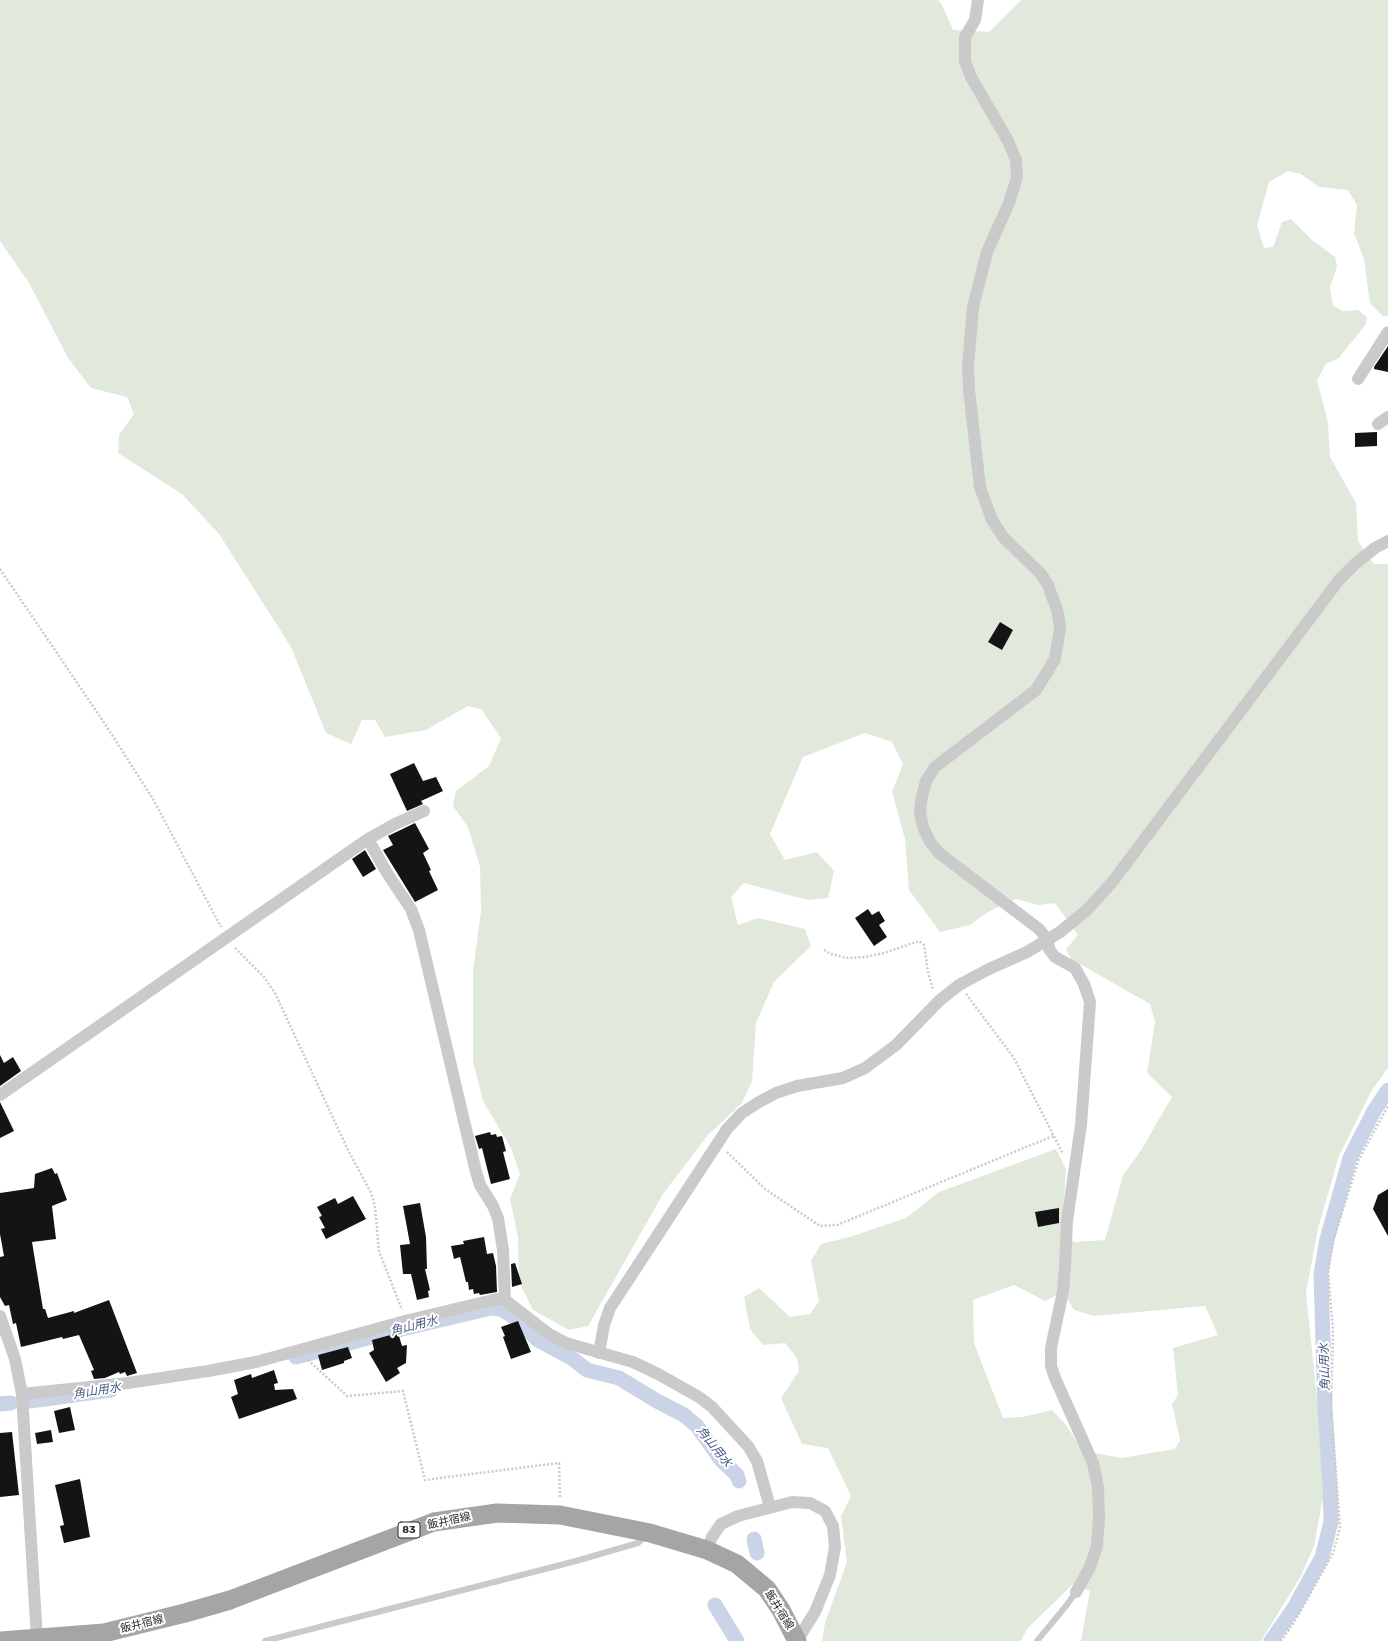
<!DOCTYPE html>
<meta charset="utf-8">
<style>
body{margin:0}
canvas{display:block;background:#fff}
</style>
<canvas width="1388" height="1641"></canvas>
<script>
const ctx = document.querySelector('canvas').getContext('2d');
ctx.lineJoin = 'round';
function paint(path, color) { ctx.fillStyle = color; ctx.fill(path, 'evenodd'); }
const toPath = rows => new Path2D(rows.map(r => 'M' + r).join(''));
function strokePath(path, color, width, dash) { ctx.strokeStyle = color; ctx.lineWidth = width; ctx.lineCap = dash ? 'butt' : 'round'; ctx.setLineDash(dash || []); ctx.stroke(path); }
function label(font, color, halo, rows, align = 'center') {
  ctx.font = font + ' Rubik,"Noto Sans JP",sans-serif'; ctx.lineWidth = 4; ctx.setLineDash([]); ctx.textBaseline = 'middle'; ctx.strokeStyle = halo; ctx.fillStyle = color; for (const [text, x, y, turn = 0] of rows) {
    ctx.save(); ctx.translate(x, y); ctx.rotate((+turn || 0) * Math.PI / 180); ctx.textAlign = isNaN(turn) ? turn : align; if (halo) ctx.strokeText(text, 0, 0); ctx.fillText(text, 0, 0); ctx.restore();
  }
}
const green = toPath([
 [0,0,938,0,941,3,953,30,989,32,1021,0,1388,0,1388,316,1383,316,1370,303,1364,259,1354,233,1357,205,1348,190,1319,187,1301,174,1288,171,1269,182,1257,225,1264,248,1273,247,1282,222,1291,219,1312,240,1335,257,1337,267,1330,287,1333,305,1342,311,1358,310,1367,317,1366,324,1339,358,1326,364,1317,380,1328,423,1330,457,1356,503,1358,541,1374,564,1388,564,1388,1068,1372,1090,1339,1156,1318,1228,1306,1293,1318,1409,1323,1497,1314,1546,1301,1576,1261,1641,1081,1641,1090,1591,1073,1584,1027,1629,1021,1641,822,1641,825,1623,847,1562,841,1516,851,1496,828,1448,802,1444,781,1398,799,1371,797,1358,785,1343,763,1345,750,1329,744,1297,759,1288,790,1317,810,1314,819,1301,811,1261,821,1244,850,1237,906,1218,939,1192,1056,1149,1066,1169,1062,1229,1074,1242,1105,1240,1123,1175,1140,1152,1172,1097,1147,1073,1155,1022,1150,1004,1071,959,1066,949,1078,935,1055,903,1038,905,1016,899,988,912,970,925,940,932,909,890,905,839,892,792,903,764,892,742,865,733,803,757,770,834,785,860,817,852,834,871,828,898,808,900,744,883,731,897,738,925,758,918,805,929,811,946,774,982,756,1023,752,1081,742,1103,708,1135,663,1194,588,1326,569,1330,533,1310,519,1282,518,1237,510,1199,520,1174,511,1148,483,1101,473,1061,473,971,481,911,480,867,468,827,453,806,456,791,489,766,501,738,481,709,468,706,426,730,385,737,375,720,362,720,351,744,326,733,291,647,219,534,182,494,118,453,119,435,134,414,127,397,91,388,68,358,29,283,0,241],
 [1014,1285,1045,1301,1055,1296,1068,1300,1074,1310,1094,1316,1205,1306,1218,1335,1173,1348,1178,1395,1172,1404,1180,1440,1175,1449,1122,1458,1083,1451,1066,1425,1052,1410,1023,1417,1003,1418,974,1343,973,1300]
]);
const canal = toPath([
 [296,1357,402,1329,491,1308,501,1309,511,1315,538,1340,573,1359,587,1370,619,1378,657,1401,684,1415,697,1426,721,1460,737,1475,739,1481],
 [30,1401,111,1390],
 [0,1404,11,1403],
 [754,1539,757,1553],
 [715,1605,737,1641],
 [1271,1641,1294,1608,1322,1557,1331,1522,1330,1489,1325,1409,1321,1274,1327,1239,1350,1158,1374,1111,1388,1090]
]);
const building = toPath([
 [1388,346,1388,372,1374,369,1374,367],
 [1377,432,1377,446,1355,447,1355,433],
 [1000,622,1013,630,1002,650,988,642],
 [414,763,423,781,436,777,443,791,421,801,423,804,407,811,390,774],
 [415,823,429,849,423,853,431,870,429,871,438,890,415,902,383,850,393,845,388,836],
 [365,850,376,869,363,877,352,859],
 [868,909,872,915,879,911,885,921,879,925,887,937,874,946,855,918],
 [0,1055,4,1063,13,1057,21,1071,0,1086],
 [0,1102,14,1131,0,1138],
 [490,1132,491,1135,496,1134,497,1137,502,1136,506,1151,503,1152,510,1179,491,1184,482,1148,479,1149,475,1136],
 [52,1168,55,1174,57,1173,67,1200,52,1206,56,1239,32,1242,43,1309,45,1309,48,1318,74,1311,74,1313,109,1300,137,1373,127,1376,125,1372,120,1374,119,1372,105,1378,94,1379,91,1371,94,1370,79,1335,63,1339,62,1337,21,1347,16,1323,13,1324,9,1305,5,1306,0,1297,0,1257,4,1256,0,1234,0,1193,34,1188,35,1174],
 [1388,1189,1388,1236,1373,1209,1378,1195],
 [353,1196,366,1219,326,1239,321,1229,325,1228,319,1217,322,1216,317,1207,335,1198,338,1204],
 [420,1203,426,1237,427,1269,425,1269,430,1290,428,1291,429,1297,417,1300,411,1274,403,1274,400,1245,410,1244,403,1206],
 [1059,1208,1059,1223,1038,1227,1035,1212],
 [484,1237,487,1254,493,1253,496,1266,497,1292,480,1295,479,1293,474,1294,473,1289,469,1290,468,1282,466,1282,460,1257,454,1259,451,1246,464,1244,463,1241],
 [515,1263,522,1284,512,1287,511,1264],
 [518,1321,531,1352,511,1359,503,1337,505,1336,501,1327],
 [398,1333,402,1346,407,1345,406,1363,397,1368,400,1373,386,1382,369,1353,374,1350,372,1340],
 [348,1347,352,1358,344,1361,344,1363,322,1370,318,1355],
 [274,1370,278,1383,274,1384,275,1390,293,1389,297,1399,239,1419,231,1397,238,1394,234,1380,251,1374,252,1378],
 [70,1407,75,1430,59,1433,54,1411],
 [51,1430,53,1442,37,1444,35,1433],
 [12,1432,19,1495,0,1497,0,1433],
 [80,1479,90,1537,64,1543,60,1526,64,1525,55,1485]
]);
const path = toPath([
 [0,569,105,724,153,799,221,927],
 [235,948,264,977,275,993,348,1150,371,1193,375,1207,379,1251,402,1310],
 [824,950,831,954,846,958,865,957,884,953,919,941,924,945,928,972,933,990],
 [966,994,1014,1058,1063,1154],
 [727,1152,765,1189,820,1226,837,1225,1053,1136],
 [308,1360,347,1396,403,1391,425,1480,559,1463,560,1498],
 [0,1398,9,1397],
 [1281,1641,1295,1621,1333,1553,1340,1527,1331,1407,1333,1331,1328,1270,1333,1241,1359,1159,1388,1106]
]);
const service = toPath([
 [265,1641,576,1561,638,1543,646,1536],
 [1037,1641,1066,1606,1076,1592]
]);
const minor = toPath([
 [978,0,975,20,965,37,965,61,971,77,1008,141,1016,160,1017,177,1009,203,987,252,973,307,968,366,969,390,980,487,992,520,1003,537,1041,574,1048,585,1058,613,1060,628,1055,659,1036,690,935,767,926,781,922,796,920,812,923,827,930,842,939,853,1039,929,1048,940,1049,949,1055,957,1075,968,1084,984,1090,1002,1081,1125,1067,1221,1065,1268,1063,1291,1051,1348,1051,1366,1055,1378,1093,1463,1098,1487,1099,1517,1097,1546,1090,1567,1076,1592],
 [1358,379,1388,332],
 [1378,424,1388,417],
 [368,839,395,824,424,811],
 [0,1095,368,839,387,873,411,909,419,930,476,1172,480,1185,493,1206,498,1218,503,1250,505,1300,497,1299,405,1321,256,1362,208,1371,128,1383,22,1394],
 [505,1300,549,1334,566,1343,633,1362,658,1374,699,1397,712,1407,748,1446,757,1461,770,1507],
 [0,1316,15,1359,22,1394,37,1639],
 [599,1353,604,1325,610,1308,727,1129,742,1113,759,1102,776,1093,797,1086,843,1078,865,1068,896,1045,940,1000,959,985,989,969,1027,952,1060,932,1087,910,1113,881,1339,580,1356,563,1375,548,1388,541],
 [707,1550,712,1537,721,1524,738,1516,792,1502,810,1503,825,1511,833,1526,835,1547,830,1575,815,1612,797,1641]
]);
const primary = toPath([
 [0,1641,104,1633,185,1613,230,1600,434,1522,497,1513,560,1515,650,1533,707,1550,737,1564,767,1589,781,1610,797,1641]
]);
const shields = [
 [409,1530,22]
];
const shieldNames = [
 ["83",409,1530]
];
const streetNames = [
 ["飯井宿線",449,1521,-12],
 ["飯井宿線",779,1610,58],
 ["飯井宿線",142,1624,-14]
];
const waterNames = [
 ["角山用水",414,1326,-14],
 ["角山用水",1325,1367,-92],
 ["角山用水",97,1391,-9],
 ["角山用水",714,1447,51]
];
paint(green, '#e0e9dc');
strokePath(canal, '#cbd4e7', 15);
paint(building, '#141414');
strokePath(path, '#cacaca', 2.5, [2, 2]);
strokePath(service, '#cacaca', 6);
strokePath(minor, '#cacaca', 12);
strokePath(primary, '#a5a5a5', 19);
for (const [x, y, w] of shields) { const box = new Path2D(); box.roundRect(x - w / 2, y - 8, w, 16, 3); ctx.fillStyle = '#fff'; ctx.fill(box); strokePath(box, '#2d2d2d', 1); }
label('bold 10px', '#2d2d2d', null, shieldNames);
label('11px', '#2d2d2d', '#fff', streetNames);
label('italic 12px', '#455b85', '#fff', waterNames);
</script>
